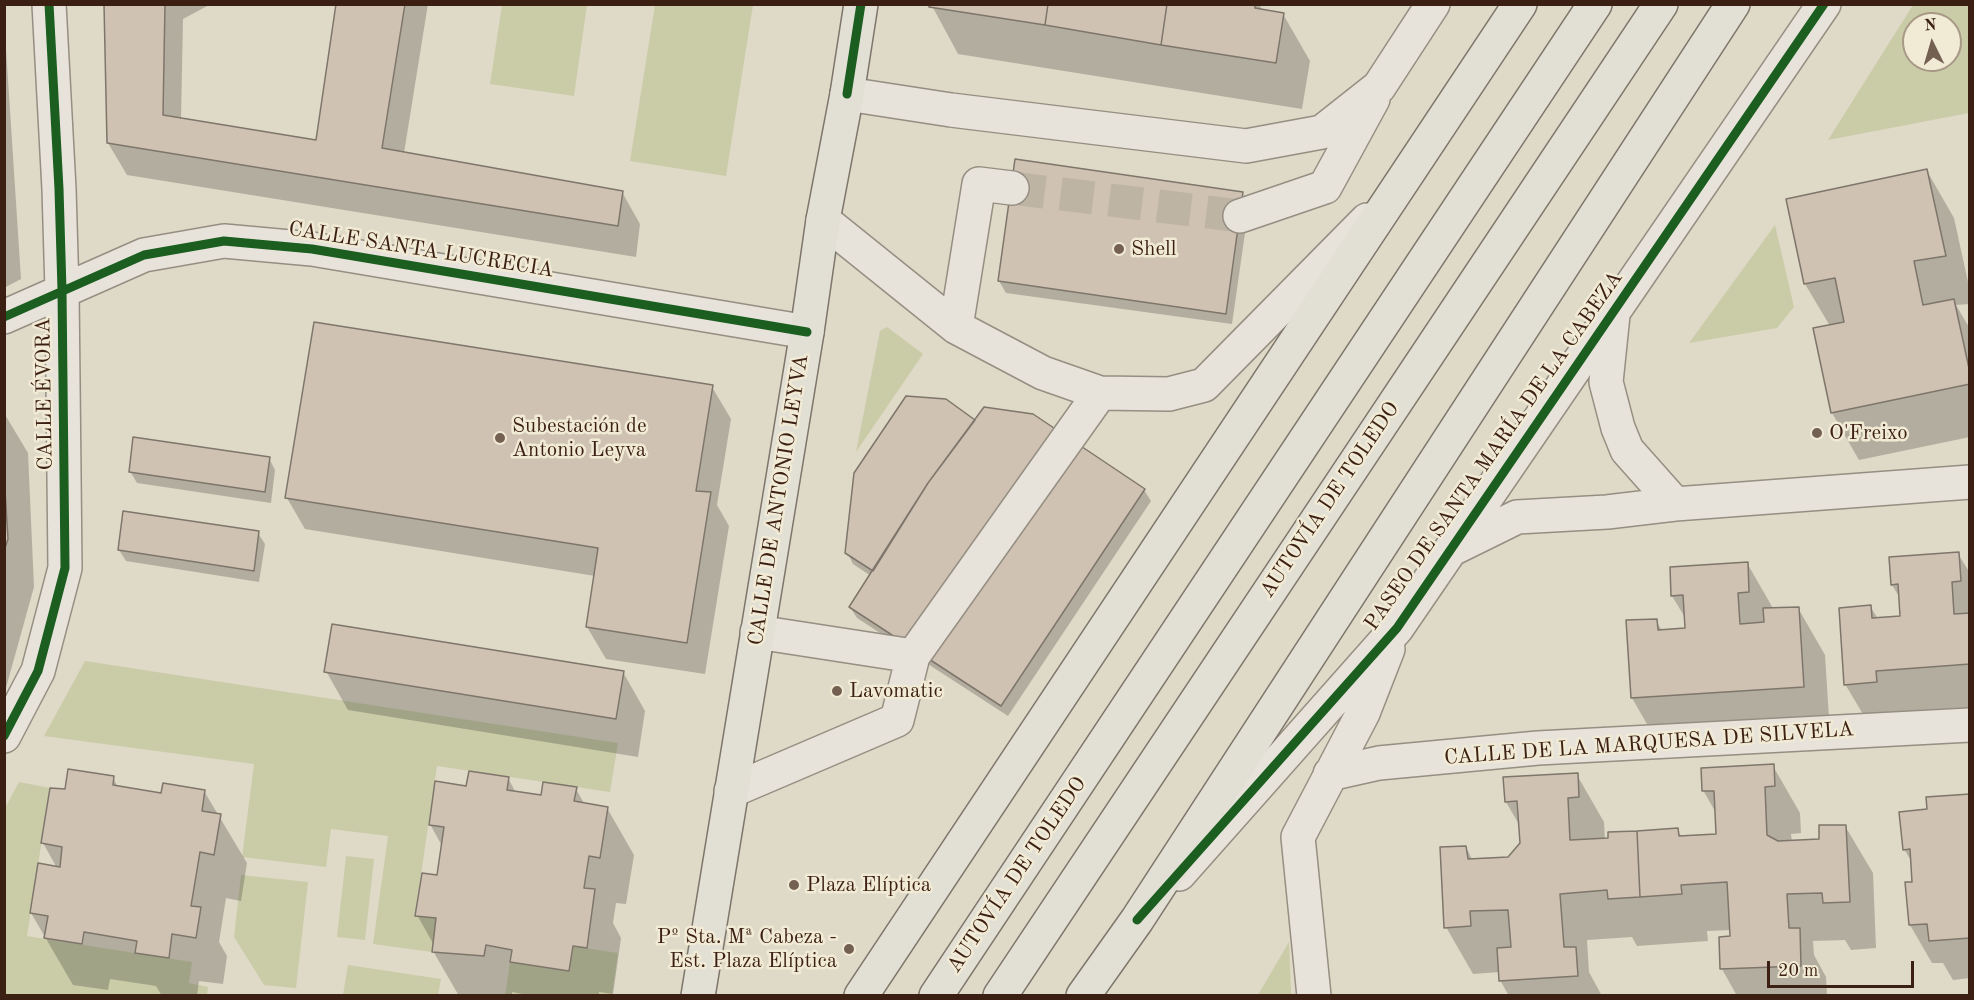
<!DOCTYPE html>
<meta charset="utf-8">
<style>
body{margin:0}
#map{position:relative;width:1974px;height:1000px;overflow:hidden;background:#dfd9c7;font-family:"Old Standard TT",serif}
canvas{display:block}
.frame{position:absolute;inset:0;border:6px solid #3b1f12;pointer-events:none}
.north{position:absolute;left:1902px;top:12px;width:60px;height:60px;box-sizing:border-box;background:#f1ead4;border:2px solid #a89986;border-radius:50%;rotate:355deg;font-size:16px;font-weight:700;line-height:24px;text-align:center;color:#3b1f12}
.north::after{content:'';display:block;margin:auto;width:21px;height:27px;background:#746051;clip-path:polygon(50% 0,100% 100%,50% 72%,0 100%)}
.scale{position:absolute;left:1767px;top:961px;width:147px;height:27px;box-sizing:border-box;border:3px solid #3b1f12;border-top:0;padding-left:8px;font-size:18px;line-height:21px;white-space:nowrap;color:#3b1f12;-webkit-text-stroke:4px #f1ead4;paint-order:stroke}
</style>
<div id="map">
<canvas width="1974" height="1000"></canvas>
<div class="frame"></div>
<div class="north">N</div>
<div class="scale">20 m</div>
</div>
<script>
const ctx = document.querySelector('canvas').getContext('2d');
ctx.lineJoin = 'round';
function paint(path, color) { ctx.fillStyle = color; ctx.fill(path, 'evenodd'); }
const toPath = rows => new Path2D(rows.map(r => 'M' + r).join(''));
function strokePath(path, color, width, dash) { ctx.strokeStyle = color; ctx.lineWidth = width; ctx.lineCap = dash ? 'butt' : 'round'; ctx.setLineDash(dash || []); ctx.stroke(path); }
function label(font, color, halo, rows, align = 'center') {
  ctx.font = font + ' "Old Standard TT",serif'; ctx.lineWidth = 5; ctx.setLineDash([]); ctx.textBaseline = 'middle'; ctx.strokeStyle = halo; ctx.fillStyle = color; for (const [text, x, y, turn = 0] of rows) {
    ctx.save(); ctx.translate(x, y); ctx.rotate((+turn || 0) * Math.PI / 180); ctx.textAlign = isNaN(turn) ? turn : align; if (halo) ctx.strokeText(text, 0, 0); ctx.fillText(text, 0, 0); ctx.restore();
  }
}
const green = toPath([
 [502,5,587,5,574,96,490,84],
 [655,5,753,5,726,176,630,161],
 [1913,5,1969,5,1969,113,1828,140],
 [1914,24,1950,24,1950,60,1914,60],
 [1775,225,1794,307,1777,328,1689,343],
 [887,327,923,354,856,452,880,331],
 [85,661,618,743,610,792,437,766,415,915,436,918,432,952,373,944,388,836,331,829,326,867,242,857,254,764,44,736],
 [19,782,50,788,27,936,192,962,189,983,208,987,207,996,5,996,5,808],
 [346,856,374,859,365,940,337,937],
 [241,875,308,882,296,988,264,985,234,937],
 [1289,942,1291,995,1258,995],
 [573,946,618,953,612,995,505,996,510,962,569,971],
 [348,965,441,979,438,995,343,995]
]);
const shadow = toPath([
 [106,4,211,4,183,19,181,119,317,141,337,4,428,4,404,153,622,192,640,224,636,257,127,175,108,143],
 [931,4,1259,4,1262,10,1283,14,1310,61,1302,109,958,54],
 [4,18,21,279,4,288],
 [1927,171,1954,218,1970,291,1970,304,1956,305,1970,329,1970,437,1859,460,1832,413,1815,329,1830,326,1805,284,1788,200],
 [1242,194,1249,205,1232,324,1006,293,999,281],
 [712,387,731,419,717,505,729,526,705,674,606,659,587,627,595,576,305,529,287,498],
 [4,413,28,453,34,587,4,695],
 [976,423,1144,490,1151,501,1008,716,857,618,850,607,871,576,853,564,847,552],
 [269,458,275,470,271,503,137,483,130,471],
 [258,533,265,544,259,582,126,561,119,550],
 [1958,554,1970,573,1970,713,1873,731,1845,684,1870,606,1878,619,1901,617,1900,598,1892,585],
 [1747,563,1774,610,1798,608,1825,655,1830,734,1659,745,1632,698,1656,620,1662,631,1687,630,1686,619,1672,596],
 [326,671,623,672,645,711,638,757,348,710],
 [1773,766,1800,813,1801,833,1791,834,1792,842,1821,841,1845,826,1873,873,1876,948,1851,950,1845,940,1813,941,1814,955,1826,977,1827,996,1737,996,1722,969,1720,938,1732,937,1731,930,1707,931,1708,941,1637,946,1632,937,1587,940,1589,972,1602,996,1509,996,1500,980,1500,972,1473,974,1446,927,1466,847,1473,861,1509,858,1521,843,1520,826,1506,802,1577,775,1604,822,1605,840,1677,830,1682,837,1718,835,1716,813,1703,790],
 [113,778,118,787,163,794,204,791,247,863,241,901,226,898,219,942,227,956,223,984,199,981,197,996,162,996,156,986,110,979,108,990,73,985,31,913,57,868,43,843,66,790],
 [508,778,516,793,542,797,576,789,585,805,607,808,634,855,626,904,616,903,613,923,621,938,613,994,599,992,599,996,532,996,512,992,512,996,459,996,433,951,434,945,417,915,438,876,442,846,430,824,468,787],
 [1970,795,1970,978,1953,980,1943,963,1932,963,1910,925,1914,883,1913,864,1904,849,1928,811]
]);
const building = toPath([
 [104,4,165,4,163,115,316,140,336,4,405,4,382,148,623,191,618,226,107,143,104,4],
 [929,4,1048,4,1045,25,929,7,929,4],
 [1048,4,1167,4,1161,45,1045,25,1048,4],
 [1167,4,1255,4,1255,8,1284,13,1276,63,1161,45,1167,4],
 [1015,159,1243,192,1226,314,998,281,1015,159],
 [1927,169,1946,256,1914,261,1923,305,1954,299,1970,373,1970,384,1831,413,1813,328,1844,322,1835,278,1804,284,1786,199,1927,169],
 [314,322,713,385,696,491,711,492,687,643,586,627,598,548,285,498,314,322],
 [906,396,946,399,975,420,928,483,873,571,845,553,854,473,906,396],
 [984,407,1033,414,1145,489,1001,706,849,607,928,483,984,407],
 [133,437,270,457,265,492,129,472,133,437],
 [4,474,8,539,4,551,4,474],
 [123,511,259,531,254,571,118,550,123,511],
 [1959,552,1961,581,1952,582,1954,614,1970,613,1970,664,1876,671,1877,682,1844,685,1839,608,1871,605,1872,618,1900,616,1898,584,1891,585,1889,557,1959,552],
 [1748,562,1749,592,1738,593,1740,624,1764,622,1763,608,1799,607,1804,687,1631,698,1626,620,1657,619,1658,630,1685,628,1683,595,1671,596,1670,567,1748,562],
 [332,624,624,671,616,719,324,672,332,624],
 [1774,764,1775,786,1765,787,1767,835,1778,841,1819,839,1819,825,1846,825,1850,902,1823,903,1822,893,1787,894,1789,928,1800,928,1801,966,1720,969,1719,937,1730,936,1727,882,1681,885,1682,894,1640,897,1637,831,1678,828,1679,836,1716,834,1714,791,1702,791,1701,768,1774,764],
 [68,769,114,776,113,785,161,793,163,783,205,790,202,811,221,814,214,855,200,852,191,906,201,907,196,938,172,934,169,958,135,953,137,941,84,932,82,944,44,938,48,916,30,913,38,863,60,867,62,847,41,843,50,788,65,789,68,769],
 [469,771,509,777,507,790,541,795,543,782,577,787,574,801,608,807,600,858,589,856,584,888,595,889,587,948,573,946,569,971,510,962,512,950,486,945,484,956,432,952,436,918,415,916,422,873,437,875,444,827,429,825,435,781,466,786,469,771],
 [1578,773,1579,797,1568,798,1570,840,1608,838,1608,832,1637,831,1640,897,1608,899,1607,890,1560,894,1564,947,1576,947,1578,976,1499,981,1497,948,1511,947,1508,910,1470,911,1471,926,1444,928,1440,847,1466,846,1468,859,1508,857,1520,843,1517,801,1505,802,1503,777,1578,773],
 [1970,794,1970,938,1929,941,1927,924,1909,925,1905,882,1912,882,1910,849,1903,850,1899,812,1927,809,1926,797,1970,794]
]);
const minorTunnel = toPath([
 [1012,188,1240,216]
]);
const minor = toPath([
 [847,94,951,110,1246,146,1322,132,1379,87,1433,4],
 [1240,216,1325,187,1373,99],
 [823,220,956,327,1043,373,1100,393,1169,394,1204,385,1367,220],
 [1613,315,1606,382,1618,428,1627,450,1675,504],
 [4,317,144,255,224,241,312,249,807,332],
 [956,327,979,184,1012,188],
 [1452,549,1517,517,1607,512,1675,504,1970,482],
 [757,632,913,656],
 [4,736,38,671,65,568,62,290,59,189,49,4],
 [1330,774,1379,763,1538,748,1970,725],
 [731,791,897,720,913,656,1100,393],
 [1179,874,1397,628,1824,4],
 [1314,996,1298,837,1363,713,1388,649]
]);
const major = toPath([
 [698,996,807,332,823,220,847,94,861,4]
]);
const highway = toPath([
 [861,996,1520,4],
 [936,996,1595,4],
 [1000,996,1661,4],
 [1083,996,1137,920,1733,4]
]);
const cycleway = toPath([
 [847,94,861,4],
 [4,317,144,255,224,241,312,249,807,332],
 [4,736,38,671,65,568,62,290,59,189,49,4],
 [1137,920,1397,628,1824,4]
]);
const markers = [
 [1119,249,6,"#746051"],
 [1817,433,6,"#746051"],
 [500,438,6,"#746051"],
 [837,691,6,"#746051"],
 [794,885,6,"#746051"],
 [849,949,6,"#746051"]
];
const poiNames = [
 ["Shell",1131,249],
 ["Subestación de",512,426],
 ["Antonio Leyva",512,450],
 ["O'Freixo",1829,433],
 ["Lavomatic",849,691],
 ["Plaza Elíptica",806,885],
 ["Pº Sta. Mª Cabeza -",837,937,"right"],
 ["Est. Plaza Elíptica",837,961,"right"]
];
const streetNames = [
 ["CALLE SANTA LUCRECIA",421,250,9],
 ["CALLE ÉVORA",45,394,-91],
 ["PASEO DE SANTA MARÍA DE LA CABEZA",1494,451,-55],
 ["CALLE DE ANTONIO LEYVA",779,500,-81],
 ["AUTOVÍA DE TOLEDO",1330,500,-56],
 ["CALLE DE LA MARQUESA DE SILVELA",1649,744,-4],
 ["AUTOVÍA DE TOLEDO",1017,875,-56]
];
paint(green, '#cacca8');
paint(shadow, '#0003');
paint(building, '#cfc2b3');
strokePath(building, '#7e756b', 1.5);
strokePath(minorTunnel, '#beb4a3', 33, [33, 16]);
strokePath(minor, '#958e82', 36);
strokePath(major, '#7e756b', 36);
strokePath(highway, '#7e756b', 36);
strokePath(minor, '#e7e3da', 33);
strokePath(major, '#e2dfd4', 33);
strokePath(highway, '#e2dfd4', 33);
strokePath(cycleway, '#1b5e20', 9);
for (const [x, y, r, color] of markers) { const dot = new Path2D(); dot.arc(x, y, r, 0, 2 * Math.PI); ctx.fillStyle = color; ctx.fill(dot); strokePath(dot, '#f1ead4', 2); }
label('21px', '#3b1f12', '#f1ead4', poiNames, 'left');
label('21px', '#3b1f12', '#f1ead4', streetNames);
</script>
